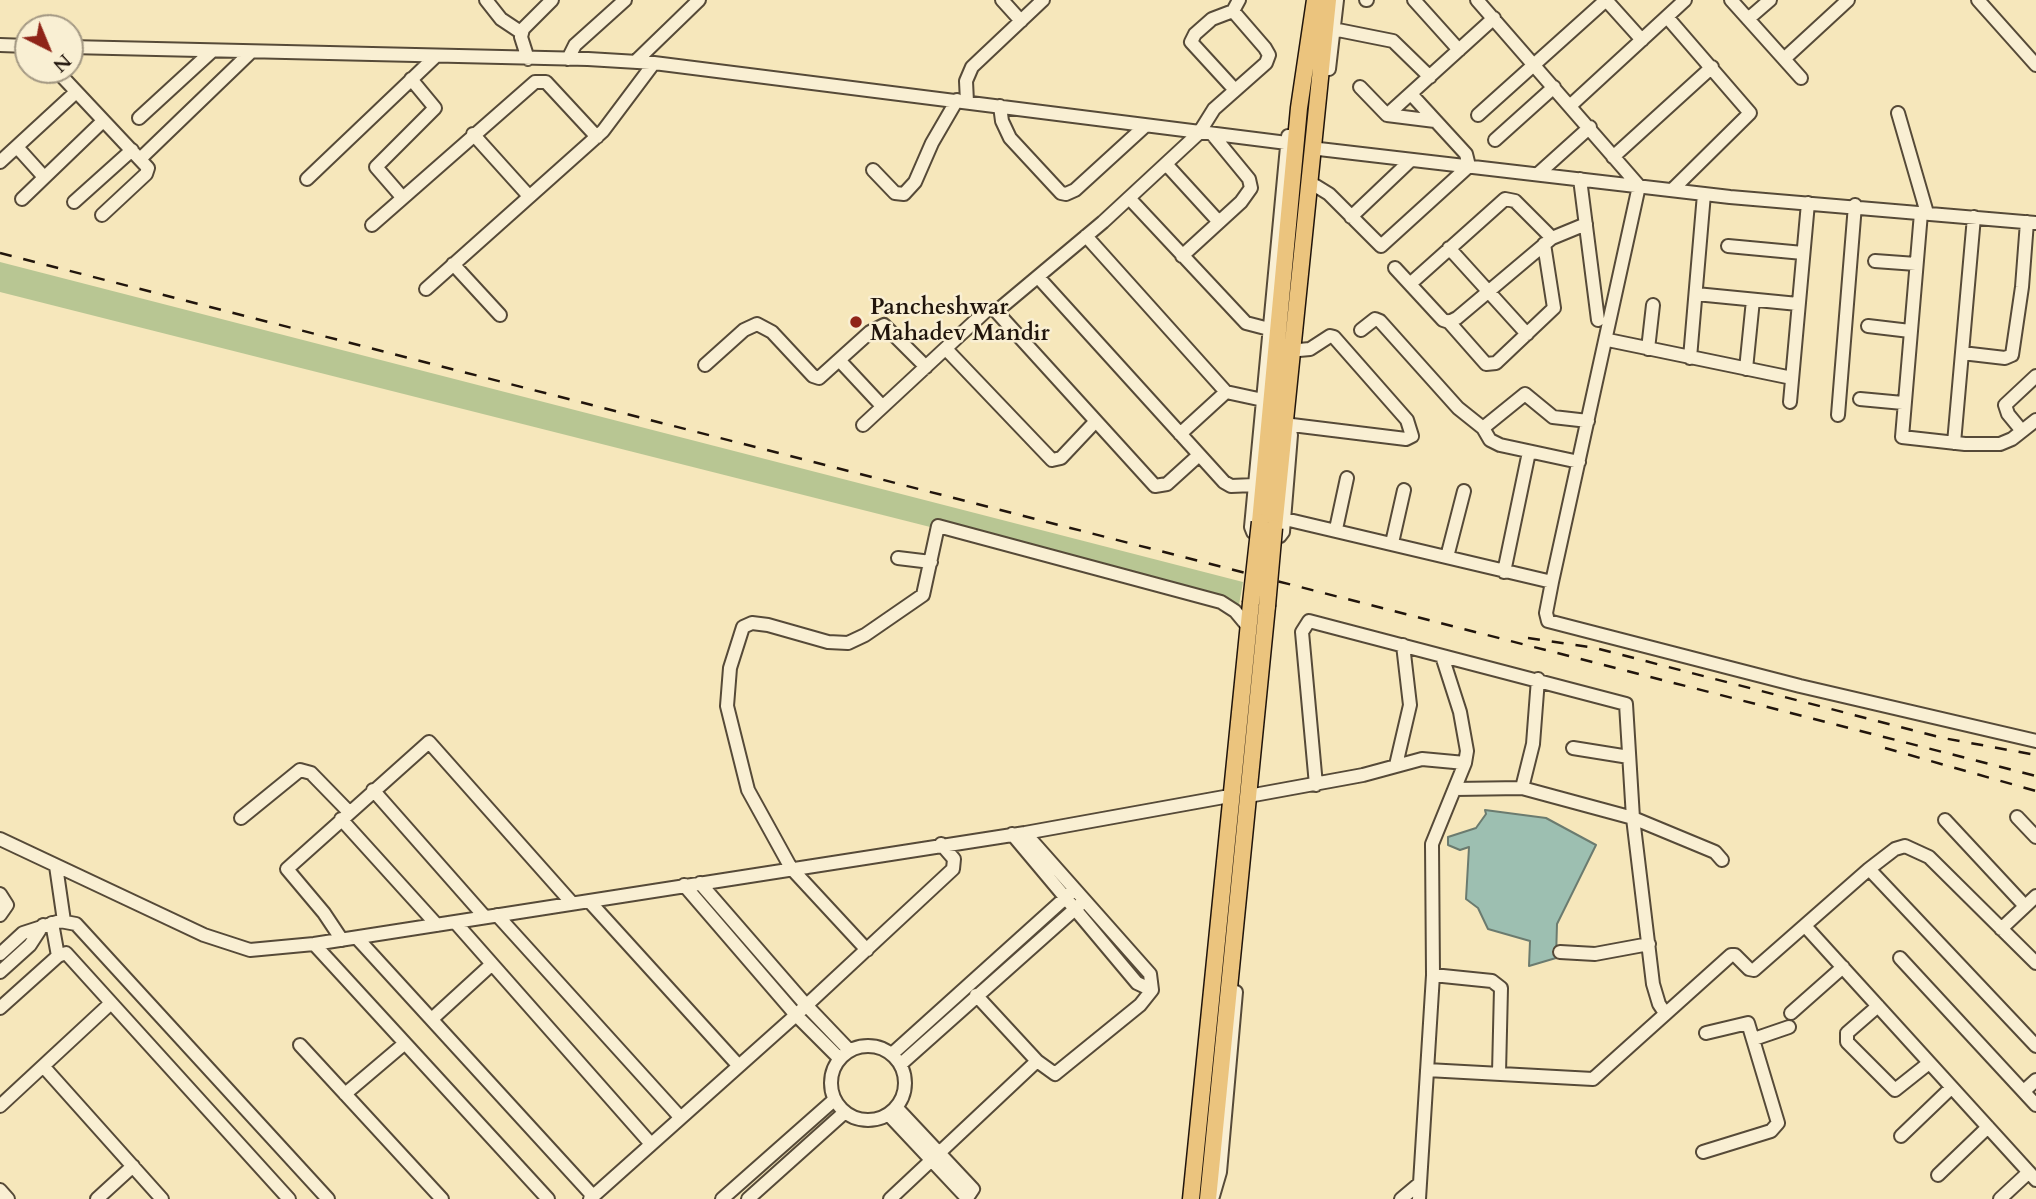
<!DOCTYPE html>
<style>
body{margin:0}
#map{position:relative;width:2036px;height:1199px;overflow:hidden;background:#f6e7bb;font-family:Cardo,serif}
canvas{display:block}
.north{position:absolute;left:14px;top:14px;width:70px;height:70px;box-sizing:border-box;background:#f9efd3;border:2px solid #a39883;border-radius:50%;rotate:137deg;font-size:19px;font-weight:700;line-height:28px;text-align:center;color:#21150c}
.north::after{content:'';display:block;margin:auto;width:24px;height:32px;background:#8f2418;clip-path:polygon(50% 0,100% 100%,50% 72%,0 100%)}
</style>
<div id="map">
<canvas width="2036" height="1199"></canvas>
<div class="north">N</div>
</div>
<script>
const ctx = document.querySelector('canvas').getContext('2d');
ctx.lineJoin = 'round';
function paint(path, color) { ctx.fillStyle = color; ctx.fill(path, 'evenodd'); }
const toPath = rows => new Path2D(rows.map(r => 'M' + r).join(''));
function strokePath(path, color, width, dash) { ctx.strokeStyle = color; ctx.lineWidth = width; ctx.lineCap = dash ? 'butt' : 'round'; ctx.setLineDash(dash || []); ctx.stroke(path); }
function label(font, color, halo, rows, align = 'center') {
  ctx.font = font + ' Cardo,serif'; ctx.lineWidth = 5; ctx.setLineDash([]); ctx.textBaseline = 'middle'; ctx.strokeStyle = halo; ctx.fillStyle = color; for (const [text, x, y, turn = 0] of rows) {
    ctx.save(); ctx.translate(x, y); ctx.rotate((+turn || 0) * Math.PI / 180); ctx.textAlign = isNaN(turn) ? turn : align; if (halo) ctx.strokeText(text, 0, 0); ctx.fillText(text, 0, 0); ctx.restore();
  }
}
const green = toPath([
 [0,262,1243,582,1239,605,0,292]
]);
const water = toPath([
 [1485,810,1546,818,1596,845,1557,924,1556,958,1529,966,1530,941,1488,929,1478,908,1466,899,1469,847,1460,850,1448,845,1448,837,1476,828,1486,814,1485,810]
]);
const minor = toPath([
 [486,0,501,19,522,33],
 [1002,0,1021,21],
 [1366,0,1367,0],
 [1414,0,1459,50],
 [1477,0,1639,186,1552,582,1546,613,1548,621,1800,686,2036,741],
 [1606,0,1642,40],
 [1731,0,1801,78],
 [1978,0,2036,65],
 [1233,11,1212,19,1195,34,1191,42,1235,90],
 [1667,17,1750,113,1672,190],
 [1748,19,1770,0],
 [1333,29,1393,41,1430,77],
 [0,45,28,46],
 [70,47,588,59,654,63,1287,143],
 [528,59,521,37,523,29,552,0],
 [568,59,575,45,625,0],
 [1784,59,1848,0],
 [635,62,699,0],
 [1329,69,1337,0],
 [56,70,148,168,146,174,102,215],
 [1360,87,1387,115,1435,121],
 [967,102,966,81,972,67,1043,0],
 [1571,105,1685,0],
 [1000,106,1002,121,1010,138,1061,193,1066,194,1075,190,1144,127],
 [1898,113,1927,213],
 [1387,115,1494,18],
 [1478,115,1606,0],
 [139,118,211,52],
 [473,134,528,195],
 [1288,136,1251,527,1253,532,1280,536,1283,532,1291,435],
 [1495,140,1554,87],
 [17,147,44,177],
 [1319,149,1730,197,2036,223],
 [1613,157,1712,67],
 [140,159,250,53],
 [0,162,76,92],
 [1166,164,1219,222],
 [873,170,895,193,904,194,915,182,932,143,957,100],
 [1539,173,1590,127],
 [307,179,435,57],
 [1580,179,1598,320],
 [1316,186,1329,194,1381,246,1469,166,1466,154,1411,94],
 [402,197,376,167,435,108,411,79],
 [1129,198,1246,323,1269,329],
 [22,199,103,121],
 [74,202,132,150],
 [1921,213,1902,437,1965,444,2000,444,2012,439,2036,420],
 [1351,217,1411,160],
 [372,225,535,82,546,82,597,137],
 [1086,236,1226,392,1263,400],
 [1728,246,1803,253],
 [1449,248,1527,334],
 [1182,256,1241,202,1251,188,1249,179,1212,134],
 [1875,261,1916,264],
 [453,264,500,315],
 [1395,268,1443,320,1449,322,1457,318,1552,238,1586,224],
 [1038,277,1224,482,1231,486,1254,485],
 [1410,284,1505,199,1515,201,1552,238],
 [426,289,603,131,654,63],
 [1696,294,1798,304],
 [995,310,1155,486,1167,484,1199,455],
 [1449,322,1486,364,1496,363,1554,308,1544,244],
 [1868,326,1910,331],
 [1361,330,1375,319,1380,321,1458,408,1483,428,1525,394,1553,417,1588,421],
 [1608,340,1792,378],
 [946,349,1052,460,1061,458,1094,423],
 [1648,349,1653,305],
 [1962,353,2005,358,2012,355,2022,287,2027,222],
 [1690,358,1704,194],
 [840,361,882,406],
 [705,365,744,330,757,324,772,332,813,376,819,378,870,332,884,325,926,367],
 [1746,369,1753,300],
 [1860,399,1903,403],
 [1790,402,1808,203],
 [1838,415,1855,205],
 [863,425,988,309,998,310,1103,222,1199,133,1214,109,1266,63,1269,55,1265,48,1233,11,1239,0],
 [1292,425,1406,439,1412,436,1407,420,1334,337,1330,336,1310,349,1299,350],
 [1483,428,1490,440,1500,445,1579,462],
 [2022,431,2008,414,2005,405,2036,376],
 [1180,434,1226,392],
 [1954,443,1974,217],
 [1285,519,1552,582],
 [1336,529,1347,478],
 [1392,543,1404,490],
 [1447,557,1464,491],
 [898,558,931,562],
 [1504,572,1529,452],
 [1573,748,1629,757],
 [1396,765,1410,705,1403,645],
 [1316,785,1302,632,1309,621,1626,704,1633,818,1653,984,1659,1004,1665,1013],
 [1522,788,1533,744,1538,679],
 [1455,789,1522,788,1633,818,1715,852,1722,860],
 [373,790,485,917],
 [1254,795,1363,775,1422,759,1465,763],
 [2017,817,2036,837],
 [241,818,300,770,311,773,349,812],
 [341,819,437,925],
 [1945,820,2025,906],
 [1012,834,1137,983,1152,990],
 [0,839,204,935,250,950,314,944,455,922,1025,833,1224,797],
 [56,866,64,921],
 [1869,869,2036,1046],
 [700,883,806,1005,849,1050],
 [684,885,796,1015,839,1058],
 [0,894,7,905,0,915],
 [589,901,738,1065],
 [497,915,680,1117],
 [455,922,651,1144],
 [52,923,58,956],
 [1806,927,2036,1180],
 [2001,929,2036,896],
 [357,938,593,1196],
 [342,940,324,913,287,869,429,742,572,903],
 [314,944,548,1199],
 [867,950,791,868,748,790,727,706,730,668,743,627,752,623,768,625,828,642,848,643,865,635,923,595,938,526,1221,602,1235,611,1245,623],
 [1560,952,1595,954,1649,944],
 [0,954,23,933,60,921,76,924,328,1199],
 [1900,958,2036,1105],
 [0,972,30,945,43,925],
 [1433,975,1492,981,1501,988,1499,1073],
 [976,995,1037,1061,1055,1074,1140,1005,1152,990,1150,974,1025,833],
 [1878,1006,1847,1033,1847,1042,1895,1090,1929,1063],
 [0,1008,58,956,66,953,289,1199],
 [1791,1013,1843,967],
 [433,1018,492,964],
 [1754,1039,1789,1027],
 [300,1045,442,1199],
 '831 1083a37 37 0 1 1 74 0a37 37 0 1 1-74 0Z',
 [892,1054,1074,890],
 [901,1064,1084,901],
 [43,1066,162,1199],
 [1427,1070,1593,1079,1731,955,1735,955,1749,969,1754,970,1869,869,1895,849,1905,846,1929,857,2036,963],
 [2024,1091,2036,1080],
 [345,1094,404,1044],
 [0,1106,111,1003],
 [888,1114,967,1198,973,1189,896,1107],
 [1901,1136,1951,1088],
 [1703,1152,1771,1131,1778,1123,1748,1023,1706,1033],
 [1938,1175,1988,1127],
 [0,1190,8,1199],
 [1213,1196,1220,1172,1236,992],
 [97,1199,133,1166],
 [590,1199,796,1015,953,869,954,859,941,844],
 [722,1199,834,1100],
 [748,1199,845,1112],
 [890,1199,1037,1061],
 [1401,1199,1420,1183],
 [1419,1199,1433,975,1432,844,1465,763,1467,751,1460,712,1442,656],
 [2000,1199,2029,1172]
]);
const major = toPath([
 [1260,522,1299,108,1315,0],
 [1274,528,1328,0],
 [1191,1199,1251,603],
 [1208,1199,1267,606]
]);
const rail = toPath([
 [0,253,2036,776],
 [1528,638,1595,648,1943,738,2036,755],
 [1885,748,2036,791]
]);
const majorBridge = toPath([
 [1251,603,1260,522],
 [1267,606,1274,528]
]);
const markers = [
 [856,322,7,"#8f2418"]
];
const poiNames = [
 ["Pancheshwar",870,309],
 ["Mahadev Mandir",870,335]
];
paint(green, '#b8c693');
paint(water, '#9dbfb1');
strokePath(water, '#6b7b6f', 2);
strokePath(minor, '#564a38', 16);
strokePath(major, '#21150c', 19);
strokePath(minor, '#f9efd3', 12);
strokePath(major, '#ebc47e', 16);
strokePath(rail, '#21150c', 2.5, [12, 12]);
strokePath(majorBridge, '#21150c', 19, []);
strokePath(majorBridge, '#ebc47e', 16);
for (const [x, y, r, color] of markers) { const dot = new Path2D(); dot.arc(x, y, r, 0, 2 * Math.PI); ctx.fillStyle = color; ctx.fill(dot); strokePath(dot, '#f9efd3', 2.5); }
label('bold 23px', '#21150c', '#f9efd3', poiNames, 'left');
</script>
